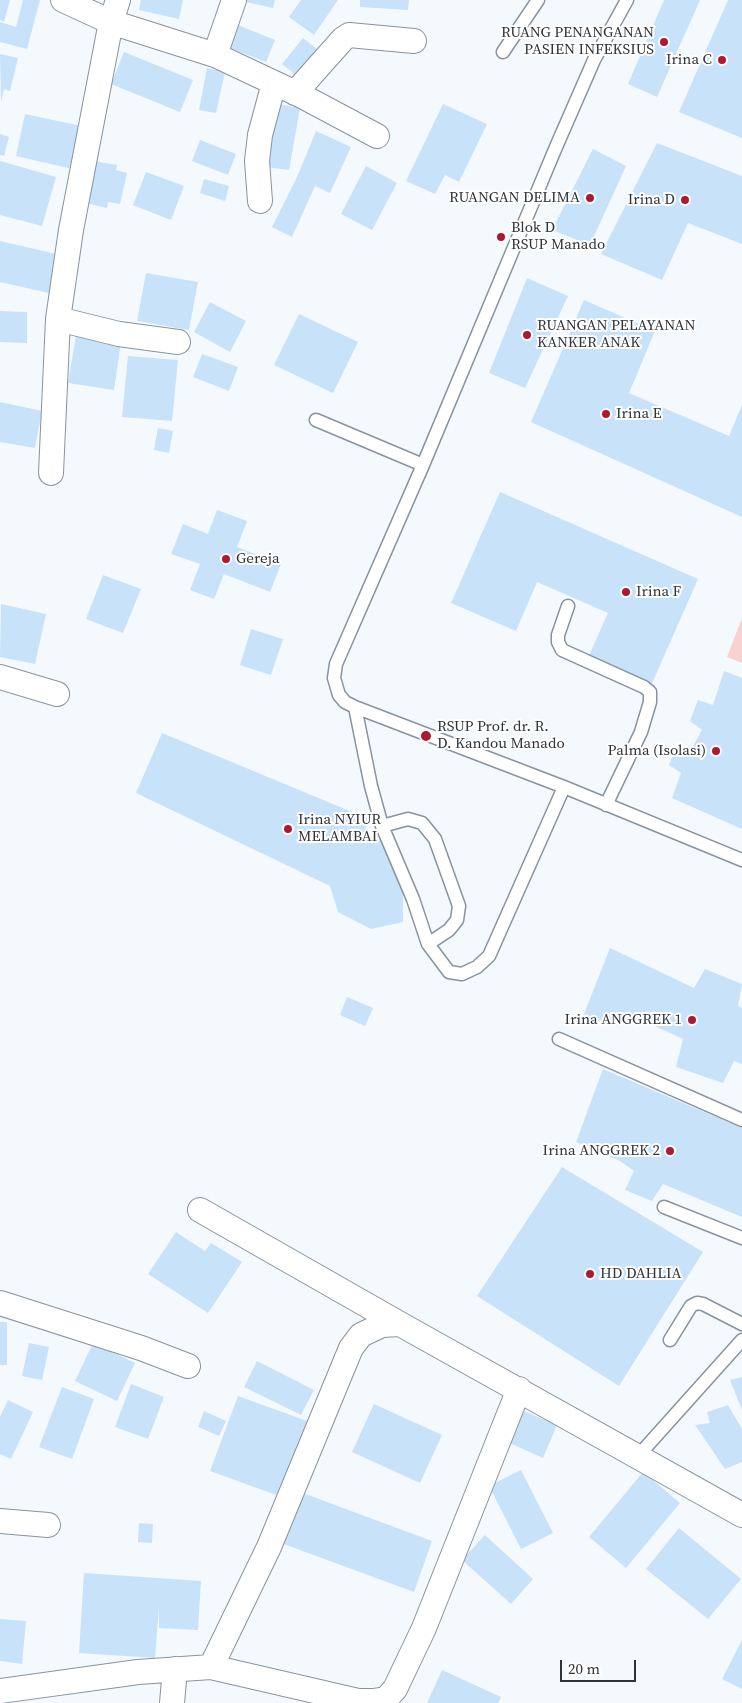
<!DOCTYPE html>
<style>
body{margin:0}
#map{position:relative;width:742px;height:1703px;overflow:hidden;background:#f4f9fe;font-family:"Source Serif 4",serif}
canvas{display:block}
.scale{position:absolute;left:560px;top:1660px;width:76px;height:22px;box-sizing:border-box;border:2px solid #303439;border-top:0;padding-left:6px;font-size:15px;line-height:18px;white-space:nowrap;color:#303439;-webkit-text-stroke:4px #fff;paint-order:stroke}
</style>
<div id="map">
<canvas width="742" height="1703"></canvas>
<div class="scale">20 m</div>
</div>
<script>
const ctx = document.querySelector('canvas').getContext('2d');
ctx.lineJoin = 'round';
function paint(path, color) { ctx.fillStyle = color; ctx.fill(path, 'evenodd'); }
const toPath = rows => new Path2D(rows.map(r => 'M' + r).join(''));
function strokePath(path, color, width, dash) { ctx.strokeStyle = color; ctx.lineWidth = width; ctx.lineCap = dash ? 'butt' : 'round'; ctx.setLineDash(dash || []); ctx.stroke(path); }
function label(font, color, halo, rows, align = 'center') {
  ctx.font = font + ' "Source Serif 4",serif'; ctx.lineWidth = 4; ctx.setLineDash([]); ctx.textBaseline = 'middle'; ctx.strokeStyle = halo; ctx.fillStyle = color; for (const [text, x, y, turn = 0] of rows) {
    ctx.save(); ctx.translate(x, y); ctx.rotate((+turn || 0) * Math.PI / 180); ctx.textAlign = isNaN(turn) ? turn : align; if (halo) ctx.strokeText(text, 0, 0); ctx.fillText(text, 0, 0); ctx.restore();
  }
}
const green = toPath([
 [742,618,742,663,727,657]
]);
const building = toPath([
 [0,0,10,0,4,22,0,20],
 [23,0,40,0,27,49,0,42,0,22,16,27],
 [141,0,183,0,179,19,139,10],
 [237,0,275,0,273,8],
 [301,0,338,0,314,35,289,17],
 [360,0,409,0,408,10,360,7],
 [664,0,700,0,657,97,628,84],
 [728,0,742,0,742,138,679,112],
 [230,22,275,40,266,62,222,45],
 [303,38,322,53,301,79,282,64],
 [124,52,193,80,180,112,111,84],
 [0,54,18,58,10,91,4,89,1,102],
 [207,68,225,72,216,113,199,110],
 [278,104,300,108,289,170,267,167],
 [443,104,487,124,459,182,445,175,435,194,406,181],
 [25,114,86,127,77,170,16,156],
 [316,131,351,147,330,193,315,186,292,237,272,227,297,177],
 [0,134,9,137,4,156,0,155],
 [200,140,236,154,228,175,192,161],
 [657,143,742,176,742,244,688,223,662,280,601,254],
 [593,149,626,166,590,245,552,230],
 [0,161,56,177,42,226,0,215],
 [94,161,117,165,116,170,127,173,120,204,108,202,107,208,85,203],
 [366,166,397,183,372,230,341,214],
 [146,172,184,186,171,220,133,205],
 [204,179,229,186,225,201,200,193],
 [0,241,65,256,57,295,0,282],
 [146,273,198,282,189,330,137,321],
 [527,278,568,296,525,388,489,373],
 [584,300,655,331,629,393,729,436,742,405,742,517,531,422],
 [210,302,246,321,230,352,194,332],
 [0,311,27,312,27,343,0,342],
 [299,314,358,342,333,393,274,365],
 [76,335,121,342,114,390,68,383],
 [202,354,238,367,229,391,193,377],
 [128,356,178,360,172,421,122,417],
 [0,402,42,411,35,448,0,442],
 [158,428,173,431,169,453,154,450],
 [500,492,698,579,650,688,587,660,608,613,537,582,516,631,451,603],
 [217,510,247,521,237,547,281,564,270,592,224,574,214,599,190,590,200,564,171,554,183,524,208,534],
 [103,575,141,589,123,633,86,619],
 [1,604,46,614,35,664,0,657],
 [251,629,283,639,271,675,240,665],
 [724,671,742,678,742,829,672,798,681,773,669,765,676,747,688,755,702,730,690,721,698,700,713,705],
 [162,733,369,819,360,842,381,839,403,893,403,922,371,929,338,912,330,886,136,793],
 [610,948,694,988,705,969,742,984,738,1006,742,1008,742,1064,734,1061,723,1083,676,1067,683,1039,624,1012,617,1026,584,1014],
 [347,997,373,1008,365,1026,340,1015],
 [603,1069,742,1128,742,1217,663,1184,652,1201,625,1190,634,1171,620,1161,576,1142],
 [562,1167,703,1252,619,1386,477,1296],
 [176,1232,205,1251,211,1243,242,1262,208,1313,148,1274],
 [0,1322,7,1322,7,1365,0,1365],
 [29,1343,49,1347,42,1380,22,1376],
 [93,1343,135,1363,117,1401,75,1381],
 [257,1361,314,1390,301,1415,244,1387],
 [742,1377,742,1410,730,1380],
 [131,1384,164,1397,148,1439,115,1427],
 [62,1387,94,1399,72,1459,39,1447],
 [238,1396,307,1421,279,1496,210,1471],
 [8,1400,33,1412,11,1459,0,1454,0,1417],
 [374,1404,442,1435,420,1483,352,1452],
 [728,1405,742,1429,742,1462,725,1469,695,1425,710,1423,707,1412],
 [521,1410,557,1425,543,1458,507,1442],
 [204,1411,226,1421,219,1436,198,1427],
 [521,1470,553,1533,521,1549,489,1486],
 [643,1472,680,1503,626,1568,589,1537],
 [300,1492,432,1541,414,1592,281,1543],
 [139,1523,153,1524,152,1543,138,1542],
 [679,1528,741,1579,708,1619,646,1569],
 [485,1535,533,1579,511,1604,462,1560],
 [84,1573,201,1581,198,1630,159,1628,159,1607,155,1658,79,1653],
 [0,1619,26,1621,22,1664,0,1661],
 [742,1640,742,1689,722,1679],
 [442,1670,501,1697,498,1703,427,1703]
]);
const lane = toPath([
 [627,0,594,60,556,147,423,465,336,664,334,678,339,695,345,702,355,707,564,787,742,860],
 [503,52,538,0],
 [316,420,423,465],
 [568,606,558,635,558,642,562,650,644,687,650,692,650,702,641,732,606,805],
 [355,707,371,786,382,826,413,899,428,944,449,972,462,974,477,967,489,956,564,787],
 [382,826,408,819,422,823,435,839,459,906,457,920,449,930,428,944],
 [559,1039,742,1120],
 [664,1207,742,1238],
 [670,1340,691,1306,697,1303,703,1304,742,1324],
 [638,1456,742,1340]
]);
const street = toPath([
 [63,0,111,22,215,55,302,96,377,136],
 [215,55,234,0],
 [295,93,343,39,349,35,414,41],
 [260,201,257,161,260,135,274,83],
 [58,319,119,334,178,342],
 [51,473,58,319,71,230,111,22,118,0],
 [0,677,57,694],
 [200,1210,400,1324],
 [0,1303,141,1348,188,1366],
 [0,1521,48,1525],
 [211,1667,358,1701,373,1701,386,1699,395,1689,424,1628,519,1389],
 [0,1691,138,1672,211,1667,269,1547,351,1348,361,1335,382,1325,400,1324,742,1515],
 [172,1703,175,1669]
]);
const markers = [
 [664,42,5,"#ad1931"],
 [722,60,5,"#ad1931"],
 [590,198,5,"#ad1931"],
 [685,200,5,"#ad1931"],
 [501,237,5,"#ad1931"],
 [527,335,5,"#ad1931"],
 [606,414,5,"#ad1931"],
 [226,559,5,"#ad1931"],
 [626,592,5,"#ad1931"],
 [426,736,6,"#ad1931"],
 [716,751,5,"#ad1931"],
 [288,829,5,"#ad1931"],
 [692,1020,5,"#ad1931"],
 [670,1151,5,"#ad1931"],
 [590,1274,5,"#ad1931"]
];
const poiNames = [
 ["RUANG PENANGANAN",654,33,"right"],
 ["PASIEN INFEKSIUS",654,50,"right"],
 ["Irina C",712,60,"right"],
 ["RUANGAN DELIMA",580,198,"right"],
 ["Irina D",675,200,"right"],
 ["Blok D",511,228],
 ["RSUP Manado",511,245],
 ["RUANGAN PELAYANAN",537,326],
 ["KANKER ANAK",537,343],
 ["Irina E",616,414],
 ["Gereja",236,559],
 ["Irina F",636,592],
 ["RSUP Prof. dr. R.",437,727],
 ["D. Kandou Manado",437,744],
 ["Palma (Isolasi)",706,751,"right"],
 ["Irina NYIUR",298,820],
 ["MELAMBAI",298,837],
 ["Irina ANGGREK 1",682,1020,"right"],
 ["Irina ANGGREK 2",660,1151,"right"],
 ["HD DAHLIA",600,1274]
];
paint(green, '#f8d2d1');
paint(building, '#c8e2f9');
strokePath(lane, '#88939e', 15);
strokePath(street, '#88939e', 26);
strokePath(lane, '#fff', 12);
strokePath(street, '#fff', 24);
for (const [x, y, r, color] of markers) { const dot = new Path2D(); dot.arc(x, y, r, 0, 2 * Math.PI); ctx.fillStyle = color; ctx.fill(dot); strokePath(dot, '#fff', 2); }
label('15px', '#303439', '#fff', poiNames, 'left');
</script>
